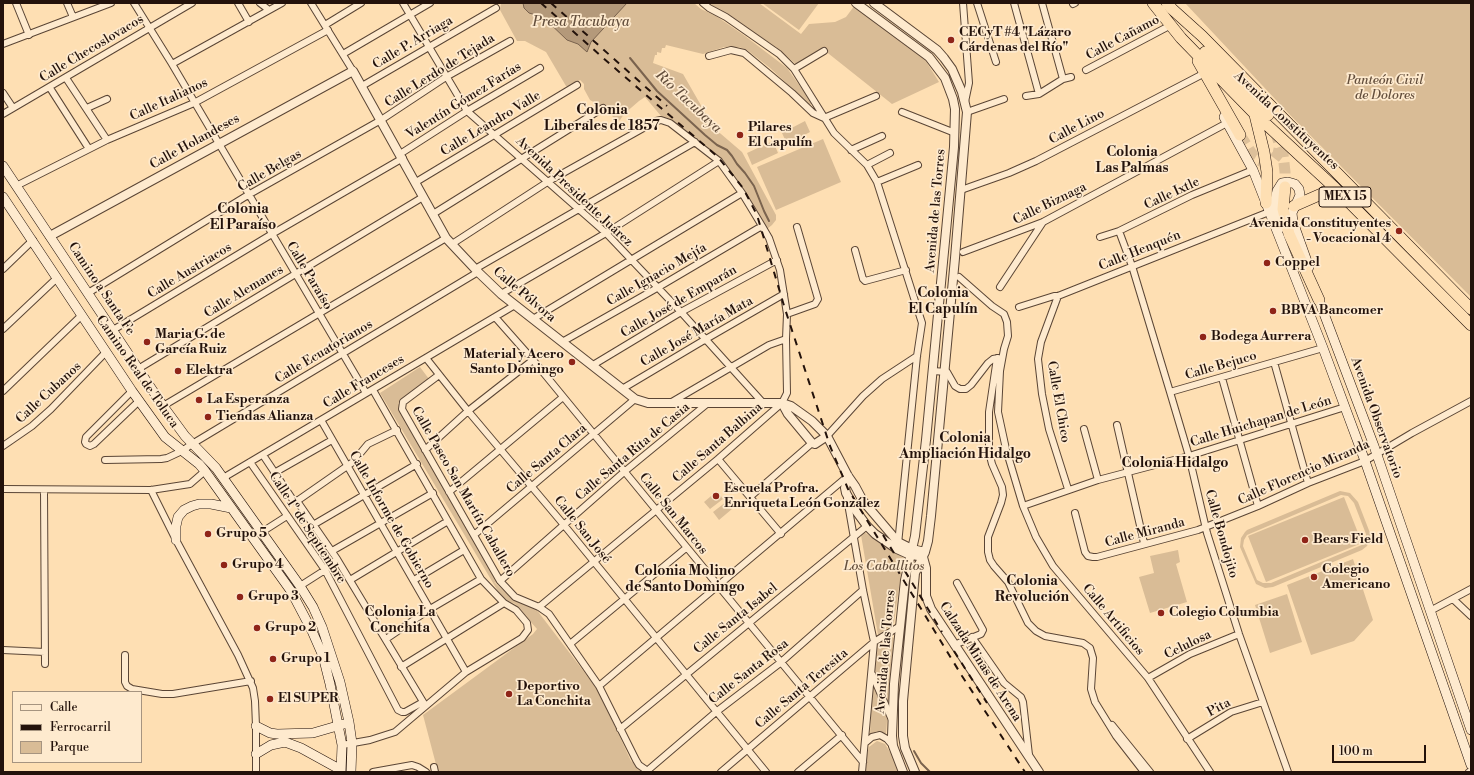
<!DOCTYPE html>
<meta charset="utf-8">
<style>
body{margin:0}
#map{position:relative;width:1474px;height:775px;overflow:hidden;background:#fedfb3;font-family:"Libre Bodoni",serif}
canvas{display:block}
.frame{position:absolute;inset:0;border:4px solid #23120b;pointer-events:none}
.legend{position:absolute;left:12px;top:691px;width:130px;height:72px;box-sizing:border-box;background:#feeace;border:1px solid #a69480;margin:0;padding:5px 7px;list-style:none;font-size:12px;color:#23120b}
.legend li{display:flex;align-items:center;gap:8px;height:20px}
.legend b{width:20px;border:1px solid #a69480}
.scale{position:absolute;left:1332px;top:745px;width:94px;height:18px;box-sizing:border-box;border:2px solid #23120b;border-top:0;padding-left:5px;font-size:12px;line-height:14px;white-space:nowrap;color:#23120b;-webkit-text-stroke:3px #feeace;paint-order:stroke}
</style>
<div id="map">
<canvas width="1474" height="775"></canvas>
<div class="frame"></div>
<ul class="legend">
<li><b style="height:5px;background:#feeace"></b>Calle</li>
<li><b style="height:5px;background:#23120b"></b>Ferrocarril</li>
<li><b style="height:11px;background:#d9bc96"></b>Parque</li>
</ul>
<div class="scale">100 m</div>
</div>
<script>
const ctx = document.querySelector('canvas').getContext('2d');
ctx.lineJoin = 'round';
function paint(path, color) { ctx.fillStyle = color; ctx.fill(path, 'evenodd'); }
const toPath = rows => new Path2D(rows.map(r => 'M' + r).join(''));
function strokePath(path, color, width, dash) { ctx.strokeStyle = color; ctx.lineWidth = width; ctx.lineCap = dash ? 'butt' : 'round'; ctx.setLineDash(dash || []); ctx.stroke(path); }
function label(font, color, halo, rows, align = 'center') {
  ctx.font = font + ' "Libre Bodoni",serif'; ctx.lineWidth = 3.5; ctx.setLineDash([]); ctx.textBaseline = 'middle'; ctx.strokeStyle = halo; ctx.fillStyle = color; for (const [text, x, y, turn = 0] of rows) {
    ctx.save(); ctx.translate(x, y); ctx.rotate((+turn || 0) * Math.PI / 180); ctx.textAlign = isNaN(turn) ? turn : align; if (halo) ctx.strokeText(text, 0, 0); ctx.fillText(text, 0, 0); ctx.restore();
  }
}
const green = toPath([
 [501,3,694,3,701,9,716,16,745,36,787,68,812,103,810,105,770,68,747,50,739,47,724,47,703,54,666,45,665,48,662,48,661,53,657,52,657,55,655,55,653,63,683,74,714,128,742,152,776,215,776,220,772,225,767,229,721,160,661,116,645,97,639,101,624,114,620,120,616,122,608,109,603,110,599,105,590,100,584,89,584,84,580,80,570,88,566,86,546,52,525,41,517,41,500,10],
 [709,3,759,3,801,34,809,24,835,22,846,17,855,5,924,58,939,82,892,104,824,50,798,66,776,47],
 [762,3,819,3,799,30],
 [1185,3,1471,3,1471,297,1291,116],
 [805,121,810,132,787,144,782,133],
 [823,139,841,182,776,210,757,167],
 [773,141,778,153,752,165,747,153],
 [420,367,429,379,398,403,464,524,502,585,494,582,510,597,536,609,598,690,631,761,645,772,438,772,423,715,533,634,537,629,515,604,502,598,380,393],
 [717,491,723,499,710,509,704,502],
 [1340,491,1350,493,1358,502,1370,533,1370,540,1367,546,1362,550,1273,587,1265,588,1256,584,1240,547,1241,538,1245,532,1247,530],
 [1341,495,1348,496,1354,503,1366,534,1366,539,1364,544,1271,583,1263,583,1257,580,1243,546,1244,540,1247,535],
 [1344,497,1362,543,1266,582,1248,536],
 [726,502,732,509,719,520,713,512],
 [864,532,904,558,900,580,894,623,878,635,861,535],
 [1178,550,1180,562,1176,564,1187,602,1150,613,1139,577,1154,573,1150,556],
 [1353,559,1373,620,1354,641,1311,655,1287,585],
 [1287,594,1302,642,1270,653,1255,605],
 [892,637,894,638,886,733,885,734,877,731,870,734,875,645],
 [877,741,885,744,895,760,899,772,865,772,866,758,869,747]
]);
const water = toPath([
 [523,3,627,3,591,42,587,52,578,44,567,40,543,17,529,13,524,8,523,3]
]);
const stream = toPath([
 [630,58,657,91,705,135,717,145,727,150,732,156,737,164,745,173,754,186,764,211,769,221],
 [914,751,921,763,930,772]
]);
const trunkTunnel = toPath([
 [1275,131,1283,154,1285,172,1285,187],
 [1240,135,1254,157,1264,163,1269,162,1274,159,1278,154,1280,144]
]);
const minor = toPath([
 [16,3,29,35],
 [67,3,73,17],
 [134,3,172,64,366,393],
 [238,3,249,22],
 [260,3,269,10],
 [311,3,353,71],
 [403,3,467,111,606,233,681,312,764,404],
 [703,3,709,8,726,17,779,54,794,69,834,133,867,165,877,182,922,323,917,356,898,544],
 [963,3,969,83,965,102],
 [977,3,996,62],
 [1014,3,1039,94],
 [1042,3,1063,79],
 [1073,4,1075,3],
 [325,25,361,3],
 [3,44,111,3],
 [343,54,430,3],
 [709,56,731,50,744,53,792,93,813,113,824,118,876,96],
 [172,64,282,3],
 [794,69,824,51],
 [1086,70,1171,25],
 [66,78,107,140],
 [362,86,496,8],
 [50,88,89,149],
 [3,93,13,108],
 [1026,96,1039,94,1063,79,1071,77],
 [87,108,107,99],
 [902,112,955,133],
 [967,112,1004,99],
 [3,114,192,3],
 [851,150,882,136],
 [400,154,467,111,540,68],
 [867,165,890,153],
 [416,182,577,85],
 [877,182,918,165],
 [16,186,107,140,194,103,328,30],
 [961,190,1009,173,1036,161,1201,75],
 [433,214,603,108],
 [1119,231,1132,266,1170,392,1189,456,1207,533,1239,634,1288,772],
 [1100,237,1119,231,1192,195,1253,170],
 [452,244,549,181,656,121,661,120,670,123,719,161,742,193,762,226,769,238,780,270,787,314,786,339,787,393,782,403,718,459,539,607],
 [855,250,863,279,865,281,906,270],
 [963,252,1043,222,1227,123],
 [3,269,33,240],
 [475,269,695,142],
 [959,277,992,306,1004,314,1007,322,1008,336,1004,349,1000,371,998,412,1006,449,1023,506,1036,537,1053,566,1148,678,1210,772],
 [1000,287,1043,222],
 [88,293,248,195,381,120,446,77,510,41],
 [501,294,606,233,719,161],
 [1058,296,1041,342,1038,359,1042,394,1049,429,1068,489],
 [1019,307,1054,296,1058,296,1269,212],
 [787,314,815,304,818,299,797,227],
 [495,317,533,360,863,762],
 [533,319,742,193],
 [3,329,57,278],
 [113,330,272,234,403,158],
 [562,342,657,288,762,226],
 [426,358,468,411,564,525,766,772],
 [997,358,989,412,989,452,992,464,1002,487,1003,495,1001,503,988,537,988,552,990,560,994,566,1008,582,1028,623,1036,631,1045,636,1083,643,1090,648,1093,658,1091,689,1095,702,1116,736,1144,772],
 [1274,362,1308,483],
 [593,365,681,312,777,260],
 [138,369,423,197],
 [933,371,947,372,955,386,960,389,966,389,971,385,988,363,993,359,998,358],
 [439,375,403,402,402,409,500,581,515,597,539,607,549,614,599,686,636,760,639,765,649,772],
 [1222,378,1258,506],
 [622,389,706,339,784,294],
 [3,391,82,315],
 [132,391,86,437,85,442,86,444,90,446,94,444,139,401],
 [1170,392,1323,348],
 [670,403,769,345,786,339],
 [163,406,446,238],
 [321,420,466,672],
 [1117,425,1144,543],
 [1084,429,1098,480],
 [827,436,863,396,882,379,917,356],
 [3,446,32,426,51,409,106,352],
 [425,450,468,411,533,360],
 [263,455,293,500,297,501,337,559,425,705],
 [718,459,781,534],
 [105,460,161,459,167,458,182,451,192,444,478,272],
 [250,462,325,570,398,710,402,712,405,712,423,702],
 [274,473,332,440],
 [223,478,515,305],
 [3,489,151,490,190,484,205,471],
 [44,490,45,664],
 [151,490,176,540,238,655,253,688,255,701,256,726,256,772],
 [449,492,563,397],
 [751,496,812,443],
 [847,498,863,590,874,642,862,772],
 [297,501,353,462,368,444,397,430],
 [1023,506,1098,480,1189,456,1345,407],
 [1075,513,1085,552,1088,556,1093,557,1097,557,1198,530,1258,506,1308,483,1365,461,1412,433,1471,401],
 [313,525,417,464],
 [262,532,287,516],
 [474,535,635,399],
 [332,551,433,493],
 [350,580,448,521],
 [414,580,464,550],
 [500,581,624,472,708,403],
 [300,586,325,570,337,559],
 [1453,599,1471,616],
 [1430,611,1471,589],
 [972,637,1004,683,1021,697,1023,702,1029,755],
 [386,639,430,609,481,579],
 [570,644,686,548],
 [954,645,981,634,983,630,957,583],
 [3,650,45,652],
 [125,655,125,682,127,686,132,689,162,694,173,694,251,681],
 [401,667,504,603],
 [872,674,892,720],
 [1148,678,1190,654,1239,634],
 [599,686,848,476],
 [1112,725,1150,772],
 [620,729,867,526],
 [1187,739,1231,712,1263,702],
 [865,743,872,737,880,735,887,739,893,746],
 [342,745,370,740,395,732,466,672,522,638,528,630,527,623,516,610,504,603,481,579,373,390],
 [434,767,435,772],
 [647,771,716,712,780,663,863,590],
 [373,772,412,765,418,767,426,772],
 [721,772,874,642,900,626],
 [798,772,842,735],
 [1469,772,1471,771]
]);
const tertiary = toPath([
 [856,3,929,57,945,78,953,99,955,109,954,147,926,440,915,536,905,580,894,684,892,736,893,746,903,772],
 [874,3,937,50,944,58,952,69,962,92,967,112,955,258,931,516,928,541,925,552,915,573,903,701,903,736,905,748,915,772],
 [50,236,353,71,446,238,478,272,501,294,635,399,648,403,782,403,791,406,812,421,827,436,848,476,855,486,863,501,898,542,912,549,925,552],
 [782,403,788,414,812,443,815,444,827,436],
 [848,476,845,488,846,493,856,511,867,526,875,534,897,549,908,554,923,557],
 [923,557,926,568,926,596,931,609,1039,772]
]);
const secondary = toPath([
 [1224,117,1253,170,1323,348,1365,461,1471,765],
 [3,166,163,406,185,436,216,468,300,586,313,607,322,627,340,682,349,722,352,743,351,772],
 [3,197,132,391,165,437,199,464,205,471,291,591,312,631,323,656,330,684,342,745,341,772],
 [1279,229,1275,200,1277,191,1282,183,1288,182,1295,184,1299,189,1300,195,1292,213,1293,222,1309,267],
 [1317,295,1374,446,1471,730],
 [176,540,176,526,178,517,184,510,192,506,199,504,211,504,231,508],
 [256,726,270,733,277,734,313,733,344,724],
 [256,754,271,745,285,742,301,748,341,770]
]);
const trunk = toPath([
 [1153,3,1181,38,1215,73,1254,113,1335,188,1471,325],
 [1167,3,1172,9,1202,36,1471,309],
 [1205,52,1262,108,1268,115],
 [1198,61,1240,135],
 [1255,115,1264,152,1267,172,1266,203],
 [1285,187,1283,209,1289,234,1319,300],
 [1294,206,1335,188]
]);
const rail = toPath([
 [541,3,610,64,718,157,743,188,757,215,785,309,830,446,848,489,962,676,1025,772],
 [551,3,667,106],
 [883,535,942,632],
 [954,651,987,703]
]);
const markers = [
 [951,40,4,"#8f2418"],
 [740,135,4,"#8f2418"],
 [1399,231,4,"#8f2418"],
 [1267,263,4,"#8f2418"],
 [1273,311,4,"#8f2418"],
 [1203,337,4,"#8f2418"],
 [147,342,4,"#8f2418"],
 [572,362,4,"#8f2418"],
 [178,371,4,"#8f2418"],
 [199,400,4,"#8f2418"],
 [208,417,4,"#8f2418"],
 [716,496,4,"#8f2418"],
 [208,534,4,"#8f2418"],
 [1305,540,4,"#8f2418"],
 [224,565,4,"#8f2418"],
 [1314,577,4,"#8f2418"],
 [240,597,4,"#8f2418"],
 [1161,613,4,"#8f2418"],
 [257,628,4,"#8f2418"],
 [273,659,4,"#8f2418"],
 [509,694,4,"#8f2418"],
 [270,699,4,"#8f2418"]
];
const shields = [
 [1345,197,52]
];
const shieldNames = [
 ["MEX 15",1345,197]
];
const poiNames = [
 ["CECyT #4 \"Lázaro",959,33],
 ["Cárdenas del Río\"",959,48],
 ["Pilares",748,128],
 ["El Capulín",748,143],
 ["Avenida Constituyentes",1391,224,"right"],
 ["- Vocacional 4",1391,239,"right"],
 ["Coppel",1275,263],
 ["BBVA Bancomer",1281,311],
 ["Maria G. de",155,335],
 ["García Ruiz",155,350],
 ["Bodega Aurrera",1211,337],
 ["Material y Acero",564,355,"right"],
 ["Santo Domingo",564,370,"right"],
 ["Elektra",186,371],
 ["La Esperanza",207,400],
 ["Tiendas Alianza",216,417],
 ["Escuela Profra.",724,489],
 ["Enriqueta León González",724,504],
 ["Grupo 5",216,534],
 ["Bears Field",1313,540],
 ["Grupo 4",232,565],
 ["Colegio",1322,570],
 ["Americano",1322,585],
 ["Grupo 3",248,597],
 ["Colegio Columbia",1169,613],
 ["Grupo 2",265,628],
 ["Grupo 1",281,659],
 ["Deportivo",517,687],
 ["La Conchita",517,702],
 ["El SUPER",278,699]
];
const streetNames = [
 ["Calle Cañamo",1123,38,-28],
 ["Calle P. Arriaga",413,43,-31],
 ["Calle Checoslovacos",92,49,-31],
 ["Calle Lerdo de Tejada",440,71,-32],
 ["Calle Italianos",169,100,-25],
 ["Valentín Gómez Farías",464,101,-32],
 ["Avenida Constituyentes",1286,121,43],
 ["Calle Leandro Valle",491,124,-31],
 ["Calle Lino",1077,127,-28],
 ["Calle Holandeses",195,142,-29],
 ["Calle Belgas",270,171,-30],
 ["Avenida Presidente Juárez",574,192,43],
 ["Calle Ixtle",1172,194,-25],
 ["Calle Biznaga",1050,204,-26],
 ["Avenida de las Torres",936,211,-85],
 ["Calle Henquén",1140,251,-22],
 ["Calle Austriacos",190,271,-31],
 ["Calle Ignacio Mejía",657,275,-30],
 ["Calle Paraíso",309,276,59],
 ["Camino a Santa Fe",101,289,56],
 ["Calle Alemanes",244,292,-31],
 ["Calle Pólvora",524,295,40],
 ["Calle José de Emparán",679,302,-30],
 ["Calle José María Mata",697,332,-30],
 ["Calle Ecuatorianos",324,352,-31],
 ["Calle Bejuco",1221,366,-16],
 ["Camino Real de Toluca",137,372,55],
 ["Calle Franceses",364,382,-31],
 ["Calle Cubanos",49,393,-43],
 ["Calle El Chico",1058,402,80],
 ["Avenida Observatorio",1376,418,70],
 ["Calle Huichapan de León",1261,422,-17],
 ["Calle Santa Balbina",718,443,-41],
 ["Calle Santa Rita de Casia",633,452,-40],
 ["Calle Santa Clara",547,459,-40],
 ["Calle Florencio Miranda",1304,473,-24],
 ["Calle Paseo San Martín Caballero",463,492,60],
 ["Calle San Marcos",673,514,51],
 ["Calle Informe de Gobierno",391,520,60],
 ["Calle 1º de Septiembre",307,528,57],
 ["Calle San José",582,530,51],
 ["Calle Miranda",1145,533,-15],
 ["Calle Bondojito",1221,534,74],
 ["Calle Santa Isabel",736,619,-39],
 ["Calle Artificios",1113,620,50],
 ["Celulosa",1188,645,-26],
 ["Avenida de las Torres",886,652,-85],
 ["Calzada Minas de Arena",980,662,57],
 ["Calle Santa Rosa",749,672,-38],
 ["Calle Santa Teresita",802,689,-40],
 ["Pita",1219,708,-28]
];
const parkNames = [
 ["Panteón Civil",1385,81],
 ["de Dolores",1385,96],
 ["Los Caballitos",884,567]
];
const waterNames = [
 ["Presa Tacubaya",581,23],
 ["Río Tacubaya",688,102,43]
];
const neighbourhoodNames = [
 ["Colonia",602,111],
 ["Liberales de 1857",602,127],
 ["Colonia",1132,153],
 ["Las Palmas",1132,169],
 ["Colonia",243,210],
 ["El Paraíso",243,226],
 ["Colonia",943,294],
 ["El Capulín",943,310],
 ["Colonia",965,439],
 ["Ampliación Hidalgo",965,455],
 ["Colonia Hidalgo",1175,464],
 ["Colonia Molino",685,572],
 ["de Santo Domingo",685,588],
 ["Colonia",1032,582],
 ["Revolución",1032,598],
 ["Colonia La",400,613],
 ["Conchita",400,629]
];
paint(green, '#d9bc96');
paint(water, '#b4997a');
strokePath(water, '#7a634e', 1);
strokePath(stream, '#7a634e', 2);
strokePath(trunkTunnel, '#ddc09a', 11, [11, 5.5]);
strokePath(minor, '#5a4535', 8);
strokePath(tertiary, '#5a4535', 10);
strokePath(secondary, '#23120b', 10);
strokePath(trunk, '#23120b', 12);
strokePath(minor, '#feeace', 6);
strokePath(tertiary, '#feeace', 8);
strokePath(secondary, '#feeace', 9);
strokePath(trunk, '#fedfb3', 11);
strokePath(rail, '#23120b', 2, [7, 7]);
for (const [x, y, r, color] of markers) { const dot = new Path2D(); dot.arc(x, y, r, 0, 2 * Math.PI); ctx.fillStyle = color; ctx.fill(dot); strokePath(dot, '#feeace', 1.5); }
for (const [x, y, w] of shields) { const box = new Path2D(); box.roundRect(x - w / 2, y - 10, w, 20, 3); ctx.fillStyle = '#feeace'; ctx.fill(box); strokePath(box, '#23120b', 1); }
label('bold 12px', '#23120b', null, shieldNames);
label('bold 13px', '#23120b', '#feeace', poiNames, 'left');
label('13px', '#23120b', '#feeace', streetNames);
label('italic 13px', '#634e3c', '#feeace', parkNames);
label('italic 14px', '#644f3d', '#feeace', waterNames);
label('bold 14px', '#23120b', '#feeace', neighbourhoodNames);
</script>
